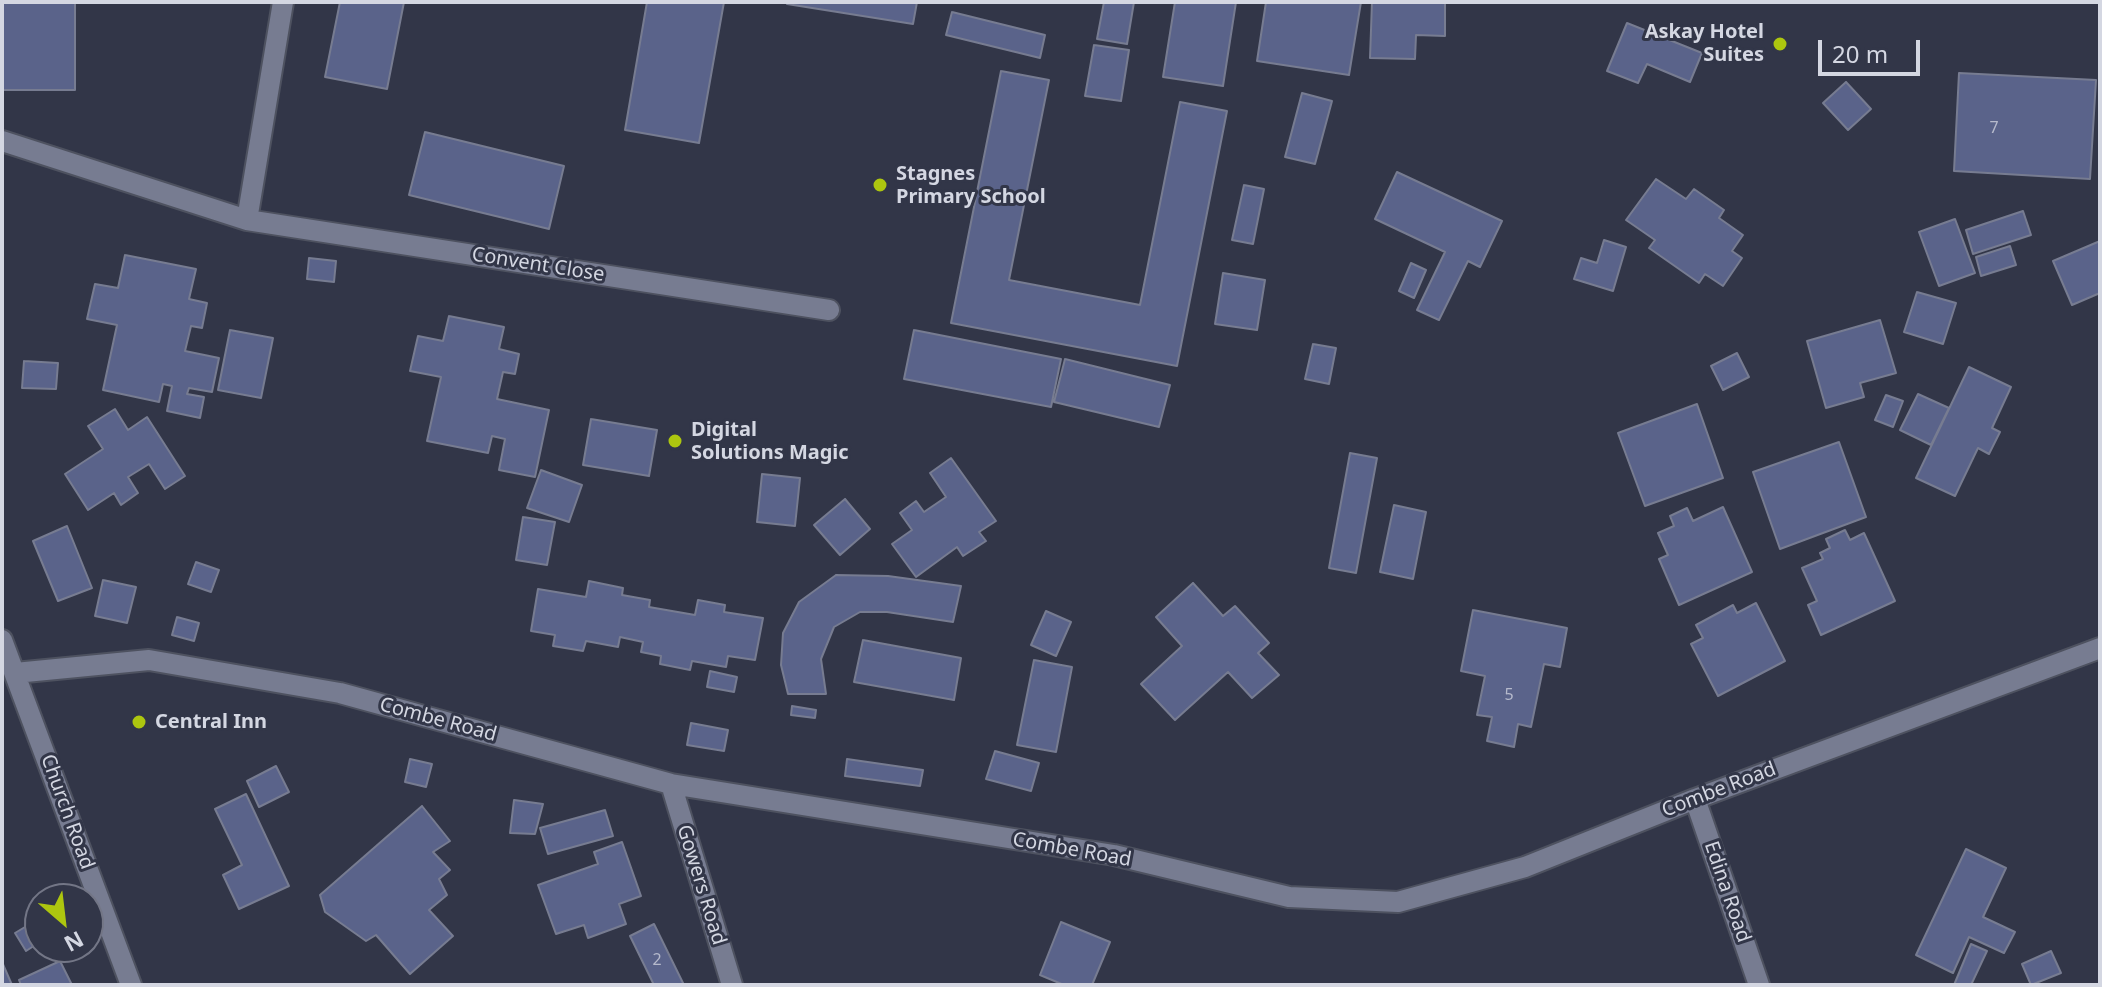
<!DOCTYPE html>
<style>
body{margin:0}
#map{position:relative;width:2102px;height:987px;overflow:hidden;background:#323648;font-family:"Noto Sans",sans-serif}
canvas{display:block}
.frame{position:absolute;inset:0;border:4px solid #d4d7e2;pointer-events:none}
.north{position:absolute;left:24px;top:883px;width:80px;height:80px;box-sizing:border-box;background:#323648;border:2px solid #737686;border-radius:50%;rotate:152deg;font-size:22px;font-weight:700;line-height:32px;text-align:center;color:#d4d7e2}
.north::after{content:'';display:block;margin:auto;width:28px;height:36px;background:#adc60f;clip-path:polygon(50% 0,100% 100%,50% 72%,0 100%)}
.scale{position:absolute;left:1818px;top:40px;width:102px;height:36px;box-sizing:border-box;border:4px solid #d4d7e2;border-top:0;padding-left:10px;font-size:24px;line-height:28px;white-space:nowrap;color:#d4d7e2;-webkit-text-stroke:6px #323648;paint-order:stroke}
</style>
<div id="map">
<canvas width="2102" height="987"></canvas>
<div class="frame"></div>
<div class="north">N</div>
<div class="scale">20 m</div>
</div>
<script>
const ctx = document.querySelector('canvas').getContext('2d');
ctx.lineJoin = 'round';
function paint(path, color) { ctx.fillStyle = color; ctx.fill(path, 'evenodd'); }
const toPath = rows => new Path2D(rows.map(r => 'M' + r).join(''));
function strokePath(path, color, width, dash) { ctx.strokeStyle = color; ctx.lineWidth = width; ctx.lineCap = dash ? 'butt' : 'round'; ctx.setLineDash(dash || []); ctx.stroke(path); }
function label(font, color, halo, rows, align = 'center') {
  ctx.font = font + ' "Noto Sans",sans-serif'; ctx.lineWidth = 6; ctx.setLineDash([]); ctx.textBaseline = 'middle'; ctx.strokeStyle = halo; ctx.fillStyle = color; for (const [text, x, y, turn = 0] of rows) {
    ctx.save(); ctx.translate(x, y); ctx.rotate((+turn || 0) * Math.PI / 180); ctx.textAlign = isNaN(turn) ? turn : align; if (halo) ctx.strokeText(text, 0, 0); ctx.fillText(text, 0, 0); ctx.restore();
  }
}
const building = toPath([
 [2,2,75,2,75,90,2,90,2,2],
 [340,2,404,2,387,89,325,77,340,2],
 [647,2,724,2,699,143,625,130,647,2],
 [787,2,917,2,913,24,787,4,787,2],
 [1104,2,1134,2,1127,44,1097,39,1104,2],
 [1175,2,1236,2,1223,86,1163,77,1175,2],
 [1266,2,1361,2,1349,75,1257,61,1266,2],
 [1372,2,1445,3,1445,36,1416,35,1415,59,1370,58,1372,2],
 [952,12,1045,35,1040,58,946,35,952,12],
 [1627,23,1702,53,1690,82,1647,64,1638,83,1607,71,1627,23],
 [1094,45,1129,50,1121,101,1085,96,1094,45],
 [1001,71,1049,80,1009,280,1140,305,1180,102,1227,111,1177,366,951,323,1001,71],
 [1959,73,2096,80,2090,179,1954,171,1959,73],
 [1846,82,1871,109,1848,130,1823,103,1846,82],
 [1302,93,1332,101,1315,164,1285,157,1302,93],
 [425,132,564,166,549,229,409,195,425,132],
 [1397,172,1502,221,1480,267,1468,261,1439,320,1417,310,1445,252,1375,219,1397,172],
 [1656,179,1686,199,1694,189,1724,210,1719,218,1743,235,1732,251,1742,258,1723,286,1705,274,1699,283,1649,248,1655,240,1626,220,1656,179],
 [1244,185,1264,189,1253,244,1232,240,1244,185],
 [2023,211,2031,235,1973,254,1966,230,2023,211],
 [1955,219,1975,273,1939,286,1919,232,1955,219],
 [1604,240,1626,247,1613,291,1574,279,1581,258,1597,263,1604,240],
 [2100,241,2100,293,2072,305,2053,261,2100,241],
 [2010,246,2016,265,1981,276,1976,257,2010,246],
 [125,255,196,269,189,299,207,303,202,328,191,326,185,351,219,358,212,392,189,388,187,394,204,397,200,418,167,411,172,386,163,384,159,402,103,390,117,325,87,319,95,284,118,288,125,255],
 [309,258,336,261,334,282,307,279,309,258],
 [1411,263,1426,270,1414,298,1399,291,1411,263],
 [1223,273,1265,280,1257,330,1215,324,1223,273],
 [1917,292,1956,303,1943,344,1904,332,1917,292],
 [449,316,504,327,499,349,519,354,515,374,503,372,497,399,549,410,535,477,499,470,505,439,492,436,488,453,427,441,441,377,410,371,418,336,443,341,449,316],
 [1880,320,1896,373,1860,383,1864,397,1826,408,1807,341,1880,320],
 [230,330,273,338,261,398,218,390,230,330],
 [914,330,1061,359,1051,407,904,379,914,330],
 [1313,344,1336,348,1329,384,1305,379,1313,344],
 [1737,353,1749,377,1723,390,1711,366,1737,353],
 [1065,359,1170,385,1159,427,1054,402,1065,359],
 [24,361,58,363,56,389,22,388,24,361],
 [1969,367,2011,387,1992,428,2000,432,1989,454,1978,448,1955,496,1916,478,1969,367],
 [1918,394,1949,408,1931,445,1900,430,1918,394],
 [1886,395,1903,401,1893,427,1875,420,1886,395],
 [1697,404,1723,478,1645,506,1618,433,1697,404],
 [115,409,128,430,147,417,185,476,165,489,149,464,128,477,138,493,121,505,114,493,88,510,65,474,103,449,88,426,115,409],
 [591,419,657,430,649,476,583,465,591,419],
 [1839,442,1866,517,1780,549,1753,472,1839,442],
 [1350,453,1377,458,1356,573,1329,568,1350,453],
 [951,458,996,521,979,532,986,541,963,556,957,547,916,577,892,544,912,530,900,513,916,501,924,512,946,497,930,473,951,458],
 [541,470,582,485,569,522,527,508,541,470],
 [762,474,800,478,795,526,757,522,762,474],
 [845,499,870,529,840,555,814,525,845,499],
 [1394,505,1426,512,1413,579,1380,572,1394,505],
 [1723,507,1752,572,1679,605,1659,559,1668,555,1658,533,1674,526,1670,516,1687,508,1693,521,1723,507],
 [523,517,555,522,547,565,516,560,523,517],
 [67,526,92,588,58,601,33,541,67,526],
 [1845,530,1850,540,1864,533,1895,601,1821,635,1808,605,1817,601,1802,568,1823,559,1820,553,1830,548,1826,539,1845,530],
 [196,562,219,570,211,592,188,584,196,562],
 [836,575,888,576,961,586,953,622,887,612,860,612,834,627,821,659,826,694,788,694,781,665,783,633,799,602,836,575],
 [103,580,136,587,127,623,95,616,103,580],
 [589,581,623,588,622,595,650,600,649,607,695,615,698,600,725,605,724,612,763,618,755,660,728,656,726,667,692,661,690,670,660,664,661,656,641,652,643,642,620,637,618,647,586,641,583,651,553,646,555,635,531,631,538,589,586,597,589,581],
 [1193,583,1223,616,1235,606,1269,643,1258,653,1279,675,1252,698,1228,672,1175,720,1141,684,1182,646,1156,617,1193,583],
 [1756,603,1785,661,1718,696,1691,644,1703,638,1696,625,1733,605,1737,613,1756,603],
 [1473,610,1567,628,1560,667,1544,664,1531,727,1518,724,1514,747,1487,741,1492,717,1477,715,1485,676,1461,671,1473,610],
 [1046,611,1071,622,1056,656,1031,645,1046,611],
 [177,617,199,623,194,641,172,635,177,617],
 [863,640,961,658,954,700,854,682,863,640],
 [1034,660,1072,667,1056,752,1017,745,1034,660],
 [710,671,737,677,734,692,707,687,710,671],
 [792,706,816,710,815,718,791,715,792,706],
 [691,723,728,730,724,751,687,745,691,723],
 [995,751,1039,763,1031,791,986,779,995,751],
 [410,759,432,764,426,787,405,782,410,759],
 [847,759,923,770,920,786,845,776,847,759],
 [276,766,289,792,259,807,247,781,276,766],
 [246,794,289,886,239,909,223,875,242,865,215,809,246,794],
 [514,800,543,804,535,834,510,833,514,800],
 [422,806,450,841,433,852,450,870,439,879,447,895,429,910,453,936,410,974,376,935,366,941,325,912,320,895,422,806],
 [605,810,613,836,548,854,540,828,605,810],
 [622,842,641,896,619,904,626,924,588,938,584,925,556,934,538,885,598,864,594,852,622,842],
 [1966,849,2006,868,1983,917,2015,932,2004,953,1969,937,1953,973,1916,955,1966,849],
 [40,918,40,942,26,951,15,933,40,918],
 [1061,922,1110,942,1092,985,1064,985,1040,975,1061,922],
 [654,924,684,985,654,985,630,936,654,924],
 [1971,944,1987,951,1971,985,1954,985,1971,944],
 [2051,951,2061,973,2031,985,2022,964,2051,951],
 [60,961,72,985,21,985,19,980,60,961],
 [2,962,12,985,2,985,2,962]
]);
const street = toPath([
 [2,141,247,220,829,310],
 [247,220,283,2],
 [2,640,131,985],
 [15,673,149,660,340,693,671,784,1114,855,1289,897,1398,902,1525,867,1695,799,2100,648],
 [671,784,732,985],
 [1695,799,1759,985]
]);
const markers = [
 [1780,44,8,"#adc60f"],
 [880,185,8,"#adc60f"],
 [675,441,8,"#adc60f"],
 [139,722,8,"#adc60f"]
];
const numberNames = [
 ["7",1994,128],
 ["5",1509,695],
 ["2",657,960]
];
const poiNames = [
 ["Askay Hotel",1764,32,"right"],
 ["Suites",1764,55,"right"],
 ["Stagnes",896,174],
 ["Primary School",896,197],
 ["Digital",691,430],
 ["Solutions Magic",691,453],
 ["Central Inn",155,722]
];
const streetNames = [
 ["Convent Close",538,265,9],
 ["Combe Road",438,720,15],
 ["Combe Road",1719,790,-21],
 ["Church Road",67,812,70],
 ["Combe Road",1072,850,10],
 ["Gowers Road",701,885,73],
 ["Edina Road",1727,892,71]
];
paint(building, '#5a638a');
strokePath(building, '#777c91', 2);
strokePath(street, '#4e5260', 24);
strokePath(street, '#777c91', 20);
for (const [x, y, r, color] of markers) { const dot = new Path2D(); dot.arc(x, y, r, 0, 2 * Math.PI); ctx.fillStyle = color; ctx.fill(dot); strokePath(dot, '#323648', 3); }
label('16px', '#b6bacc', null, numberNames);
label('bold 20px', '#d4d7e2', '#323648', poiNames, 'left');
label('20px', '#d4d7e2', '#323648', streetNames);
</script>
